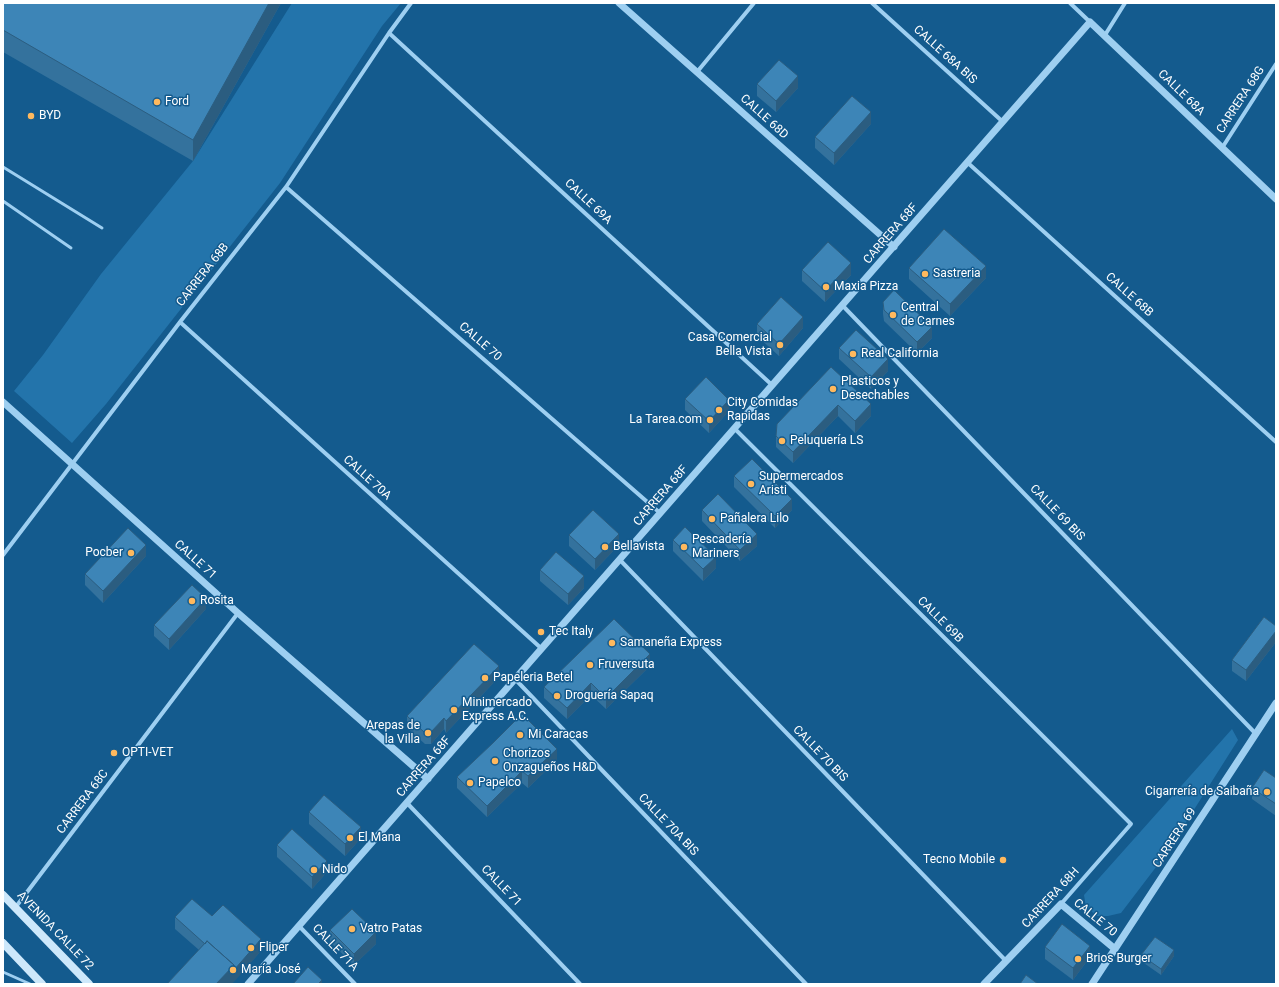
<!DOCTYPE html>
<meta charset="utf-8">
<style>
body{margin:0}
#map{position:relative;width:1279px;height:987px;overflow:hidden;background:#145b8e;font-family:Roboto,sans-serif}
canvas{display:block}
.frame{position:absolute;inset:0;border:4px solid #fff;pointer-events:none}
</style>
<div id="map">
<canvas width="1279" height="987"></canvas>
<div class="frame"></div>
</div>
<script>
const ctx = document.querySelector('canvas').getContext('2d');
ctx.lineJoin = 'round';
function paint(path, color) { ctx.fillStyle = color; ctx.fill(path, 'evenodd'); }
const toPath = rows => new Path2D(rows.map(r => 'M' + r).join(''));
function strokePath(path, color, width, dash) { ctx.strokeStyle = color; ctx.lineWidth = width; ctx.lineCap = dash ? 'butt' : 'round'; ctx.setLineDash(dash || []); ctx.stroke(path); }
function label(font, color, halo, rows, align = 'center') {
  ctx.font = font + ' Roboto,sans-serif'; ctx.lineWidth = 3; ctx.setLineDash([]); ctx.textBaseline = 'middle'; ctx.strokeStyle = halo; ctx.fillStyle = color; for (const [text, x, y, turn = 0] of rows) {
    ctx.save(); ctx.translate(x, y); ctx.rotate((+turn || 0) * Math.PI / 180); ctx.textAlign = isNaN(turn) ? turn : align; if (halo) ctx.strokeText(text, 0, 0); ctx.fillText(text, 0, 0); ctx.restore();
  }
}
const green = toPath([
 [292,3,401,3,382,26,280,183,106,404,72,443,14,391,43,355,101,274,193,161],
 [1232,729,1238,740,1166,854,1121,913,1108,916,1097,916,1086,907,1084,895]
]);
const service = toPath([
 [3,167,102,228],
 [3,201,71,248],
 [3,972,30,984]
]);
const minor = toPath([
 [872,3,1003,122],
 [1070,3,1090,22],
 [389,33,772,385],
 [1105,35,1125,3],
 [697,72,754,3],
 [1222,148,1276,64],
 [968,163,1276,442],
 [286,187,660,513],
 [843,306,1256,734],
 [180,322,542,649],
 [735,429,1131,824,1061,904],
 [3,555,180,322,286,187,389,33,411,3],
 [620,560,1006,961],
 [515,679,806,984],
 [407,803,580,984],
 [15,908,238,613],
 [299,926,355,984]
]);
const tertiary = toPath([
 [619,3,894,247],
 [3,402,238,613,428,779],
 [248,984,1090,22,1276,199],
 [984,984,1061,904,1115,949],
 [1092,984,1276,703]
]);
const secondary = toPath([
 [3,895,89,984],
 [3,943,42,984]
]);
const wall = toPath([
 [3,3,281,3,193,161,3,52],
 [757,84,798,88,776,112,757,96],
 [871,124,834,165,815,148,815,137],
 [909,268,986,278,950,316,909,279],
 [802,270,851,275,825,302,802,281],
 [883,302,932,338,917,353,884,321,883,314],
 [757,324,803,328,779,356,757,336],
 [839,348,888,371,871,389,839,359],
 [831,367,871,416,855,433,838,416,793,463,776,447,776,436],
 [685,399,729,411,709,433,685,410],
 [734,476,792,510,775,528,734,487],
 [702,510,757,546,740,561,702,521],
 [569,535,619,545,595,570,569,546],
 [673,540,716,568,703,581,673,551],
 [146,556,103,603,85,585,85,574],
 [540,570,584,588,568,605,540,581],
 [206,609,169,650,154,636,154,625],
 [1276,626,1276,642,1246,681,1232,671,1232,660],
 [650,666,606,709,591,695,567,719,544,698,544,687],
 [499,677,446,733,444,729,431,744,425,744,407,728,407,716],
 [557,760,528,788,522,783,487,817,457,788,457,777],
 [1276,778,1276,816,1252,799,1252,788],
 [309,812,361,838,345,856,309,824],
 [277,845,327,872,312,889,277,857],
 [212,916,261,951,231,984,167,984,199,950,175,929,175,917],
 [330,930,376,944,354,965,330,942],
 [1045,947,1090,957,1073,980,1045,959],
 [1141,955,1174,956,1161,975,1141,961]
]);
const shadedWall = toPath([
 [269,3,281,3,193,161,193,140],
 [798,76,798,88,776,112,776,101],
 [871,112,871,124,834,165,834,153],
 [851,263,851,275,825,302,825,291],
 [986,266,986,278,950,316,950,304],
 [803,317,803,328,779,356,779,344],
 [932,327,932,338,917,353,917,342],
 [888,359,888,371,871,389,871,377],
 [729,400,729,411,709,433,709,421],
 [871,404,871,416,855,433,855,421],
 [838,405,838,416,793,463,793,452],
 [792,499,792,510,775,528,775,516],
 [619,534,619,545,595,570,595,559],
 [757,534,757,546,740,561,740,550],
 [146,545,146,556,103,603,103,591],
 [716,557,716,568,703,581,703,569],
 [584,576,584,588,568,605,568,594],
 [206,598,206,609,169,650,169,639],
 [1276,631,1276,642,1246,681,1246,670],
 [650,654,650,666,606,709,606,698],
 [499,666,499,677,446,733,446,721],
 [591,683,591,695,567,719,567,708],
 [444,718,444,729,431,744,431,732],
 [557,749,557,760,528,788,528,776],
 [522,771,522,783,487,817,487,806],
 [361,827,361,838,345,856,345,844],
 [327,861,327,872,312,889,312,877],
 [376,932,376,944,354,965,354,954],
 [261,939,261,951,234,982,234,970],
 [1090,946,1090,957,1073,980,1073,968],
 [1174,950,1174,956,1161,975,1161,969],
 [234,965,234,982,231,984,216,984],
 [322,980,322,984,318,984]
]);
const building = toPath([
 [3,3,269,3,193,140,3,30,3,3],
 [779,60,798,76,776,101,757,84,779,60],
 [852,96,871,112,834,153,815,137,852,96],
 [944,229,986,266,950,304,909,268,944,229],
 [828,242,851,263,825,291,802,270,828,242],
 [894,290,932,327,917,342,884,310,883,302,894,290],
 [781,297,803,317,779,344,757,324,781,297],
 [856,330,888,359,871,377,839,348,856,330],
 [831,367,871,404,855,421,838,405,793,452,776,436,777,424,831,367],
 [706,377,729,400,709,421,685,399,706,377],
 [752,459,792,499,775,516,734,476,752,459],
 [718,494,757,534,740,550,702,510,718,494],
 [593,510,619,534,595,559,569,535,593,510],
 [685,527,716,557,703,569,673,540,685,527],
 [128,528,146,545,103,591,85,574,128,528],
 [556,552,584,576,568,594,540,570,556,552],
 [192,585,206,598,169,639,154,625,192,585],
 [1264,617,1276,626,1276,631,1246,670,1232,660,1264,617],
 [614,619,650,654,606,698,591,683,567,708,544,687,614,619],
 [474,644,499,666,446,721,444,718,431,732,425,733,407,716,474,644],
 [522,714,557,749,528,776,522,771,487,806,457,777,494,742,522,714],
 [1264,770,1276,778,1276,804,1252,788,1264,770],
 [324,795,361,827,345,844,309,812,324,795],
 [292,829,327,861,312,877,277,845,292,829],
 [192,899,212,916,223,905,261,939,234,970,234,965,207,941,205,944,175,917,192,899],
 [352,909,376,932,354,954,330,930,352,909],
 [1062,924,1090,946,1073,968,1045,947,1062,924],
 [1155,937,1174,950,1161,969,1141,955,1155,937],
 [207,941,234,965,216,984,167,984,207,941],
 [308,967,322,980,318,984,293,984,308,967],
 [1026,975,1038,984,1020,984,1026,975]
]);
const markers = [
 [157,102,4,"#ffb95e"],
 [31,116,4,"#ffb95e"],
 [925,274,4,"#ffb95e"],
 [826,287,4,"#ffb95e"],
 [893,315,4,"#ffb95e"],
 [780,345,4,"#ffb95e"],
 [853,354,4,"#ffb95e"],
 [833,389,4,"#ffb95e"],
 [719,410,4,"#ffb95e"],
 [710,420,4,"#ffb95e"],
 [782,441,4,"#ffb95e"],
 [751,484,4,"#ffb95e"],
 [712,519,4,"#ffb95e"],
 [605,547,4,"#ffb95e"],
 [684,547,4,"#ffb95e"],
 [131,553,4,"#ffb95e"],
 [192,601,4,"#ffb95e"],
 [541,632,4,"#ffb95e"],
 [612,643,4,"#ffb95e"],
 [590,665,4,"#ffb95e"],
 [485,678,4,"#ffb95e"],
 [557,696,4,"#ffb95e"],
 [454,710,4,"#ffb95e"],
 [428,733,4,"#ffb95e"],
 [520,735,4,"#ffb95e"],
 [114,753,4,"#ffb95e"],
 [495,761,4,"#ffb95e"],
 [470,783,4,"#ffb95e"],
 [1267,792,4,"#ffb95e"],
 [350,838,4,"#ffb95e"],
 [1003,860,4,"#ffb95e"],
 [314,870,4,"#ffb95e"],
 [352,929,4,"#ffb95e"],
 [251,948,4,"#ffb95e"],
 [1078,959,4,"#ffb95e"],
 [233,970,4,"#ffb95e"]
];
const streetNames = [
 ["CALLE 68A BIS",945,55,42],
 ["CALLE 68A",1181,93,44],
 ["CARRERA 68G",1241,100,-57],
 ["CALLE 68D",764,117,42],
 ["CALLE 69A",588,202,43],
 ["CARRERA 68F",891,234,-49],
 ["CARRERA 68B",203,275,-52],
 ["CALLE 68B",1129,295,42],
 ["CALLE 70",480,342,41],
 ["CALLE 70A",367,478,42],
 ["CARRERA 68F",661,496,-49],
 ["CALLE 69 BIS",1057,513,46],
 ["CALLE 71",195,560,42],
 ["CALLE 69B",940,620,45],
 ["CALLE 70 BIS",820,754,46],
 ["CARRERA 68F",424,767,-49],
 ["CARRERA 68C",83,802,-53],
 ["CALLE 70A BIS",668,825,46],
 ["CARRERA 69",1175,838,-57],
 ["CALLE 71",501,886,46],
 ["CARRERA 68H",1051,898,-47],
 ["CALLE 70",1095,918,39],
 ["AVENIDA CALLE 72",55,931,46],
 ["CALLE 71A",335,948,46]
];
const poiNames = [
 ["Ford",165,102],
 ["BYD",39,116],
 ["Sastreria",933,274],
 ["Maxia Pizza",834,287],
 ["Central",901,308],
 ["de Carnes",901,322],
 ["Casa Comercial",772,338,"right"],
 ["Bella Vista",772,352,"right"],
 ["Real California",861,354],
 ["Plasticos y",841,382],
 ["Desechables",841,396],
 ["City Comidas",727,403],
 ["Rapidas",727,417],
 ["La Tarea.com",702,420,"right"],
 ["Peluquería LS",790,441],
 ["Supermercados",759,477],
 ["Aristi",759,491],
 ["Pañalera Lilo",720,519],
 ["Pescadería",692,540],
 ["Mariners",692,554],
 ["Bellavista",613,547],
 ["Pocber",123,553,"right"],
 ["Rosita",200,601],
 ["Tec Italy",549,632],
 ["Samaneña Express",620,643],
 ["Fruversuta",598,665],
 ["Papeleria Betel",493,678],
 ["Droguería Sapaq",565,696],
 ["Minimercado",462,703],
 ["Express A.C.",462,717],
 ["Arepas de",420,726,"right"],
 ["la Villa",420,740,"right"],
 ["Mi Caracas",528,735],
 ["OPTI-VET",122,753],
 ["Chorizos",503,754],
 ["Onzagueños H&D",503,768],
 ["Papelco",478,783],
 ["Cigarrería de Saibaña",1259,792,"right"],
 ["El Mana",358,838],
 ["Tecno Mobile",995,860,"right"],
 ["Nido",322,870],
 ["Vatro Patas",360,929],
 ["Fliper",259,948],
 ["Brios Burger",1086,959],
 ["María José",241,970]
];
paint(green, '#2374ab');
strokePath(service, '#9ecff1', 3);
strokePath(minor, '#9ecff1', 4);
strokePath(tertiary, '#9ecff1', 7);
strokePath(secondary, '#cde8fb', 8);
paint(wall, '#34729d');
paint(shadedWall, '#2b5d80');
paint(building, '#3d85b7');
strokePath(building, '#2b5d80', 1);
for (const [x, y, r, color] of markers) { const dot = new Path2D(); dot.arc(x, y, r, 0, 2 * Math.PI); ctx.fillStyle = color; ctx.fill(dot); strokePath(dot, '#145b8e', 1.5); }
label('12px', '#fff', '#145b8e', streetNames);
label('12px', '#fff', '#145b8e', poiNames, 'left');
</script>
